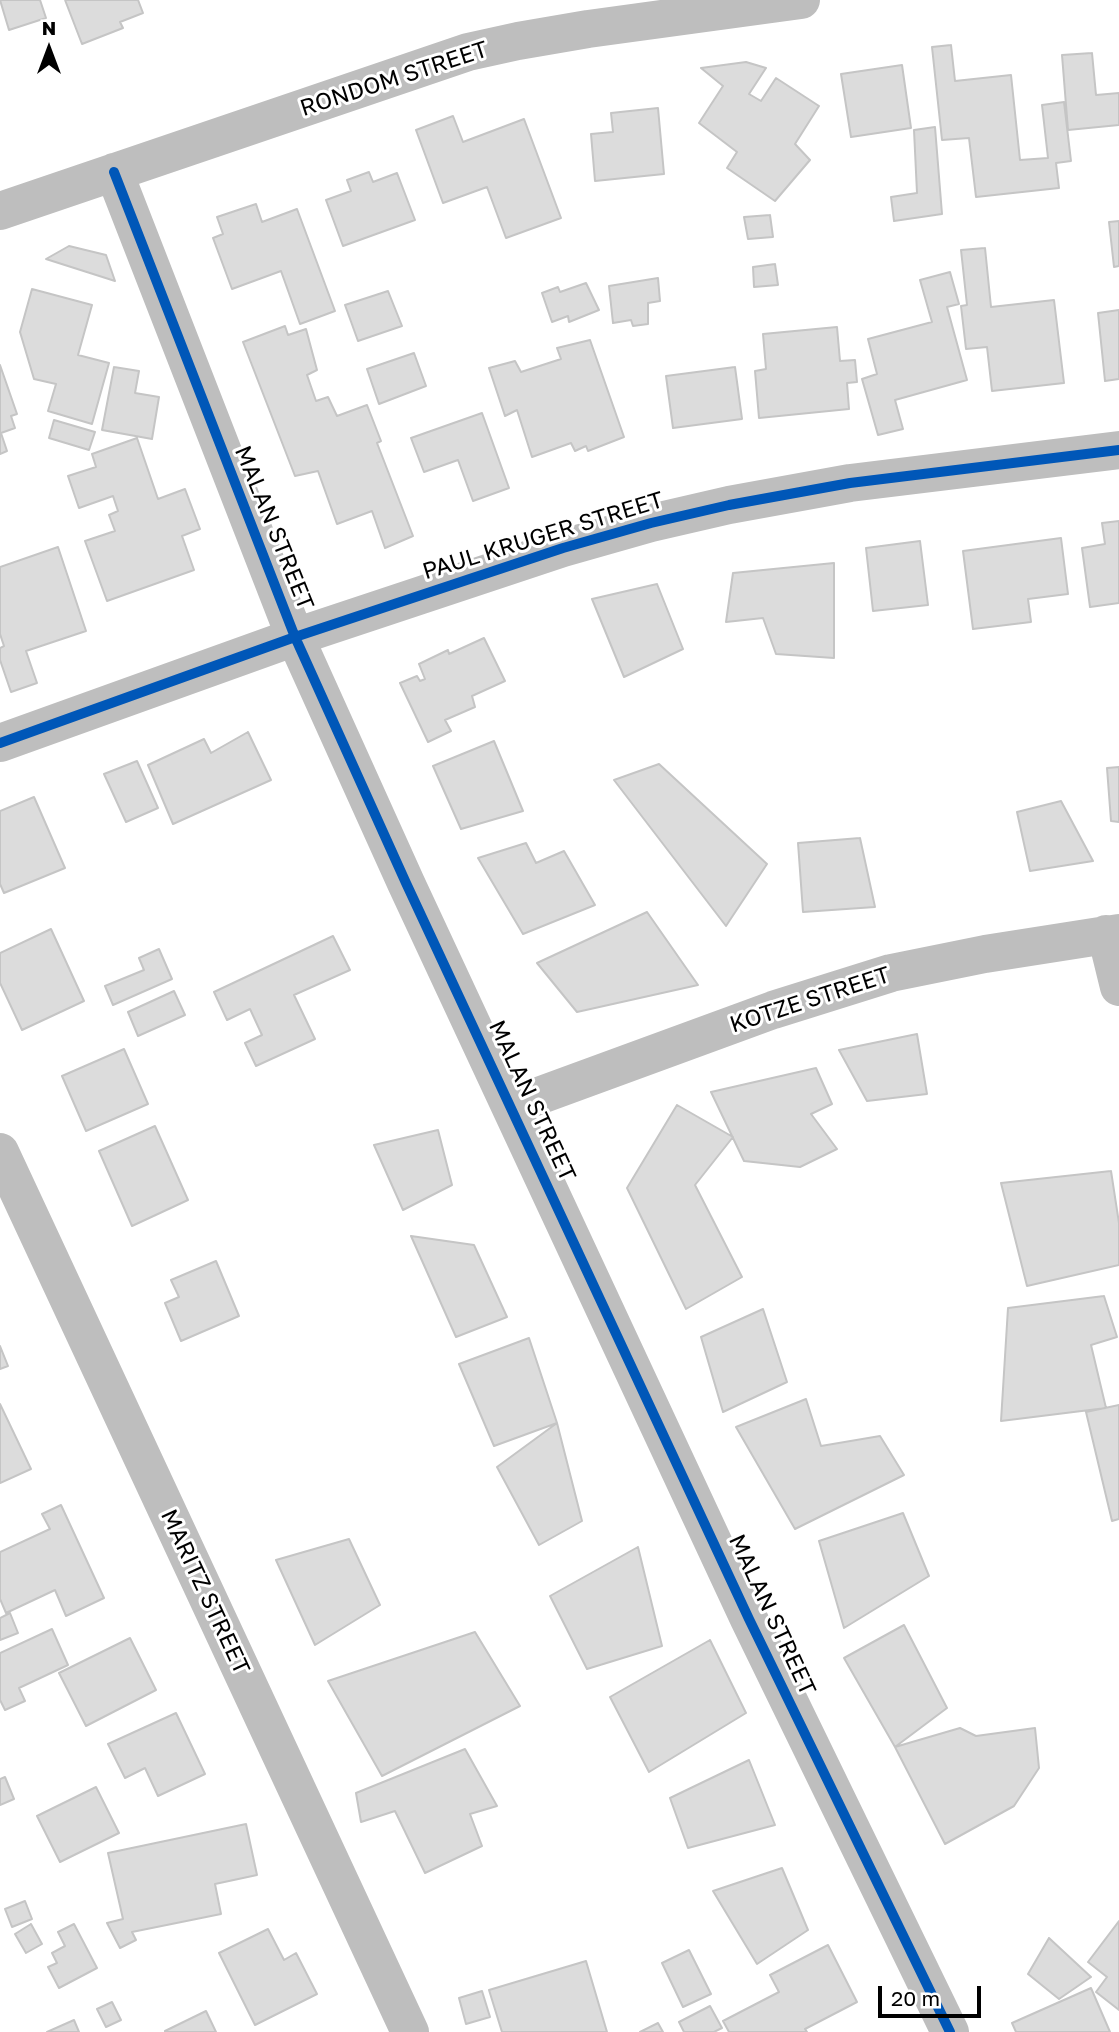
<!DOCTYPE html>
<style>
body{margin:0}
#map{position:relative;width:1119px;height:2032px;overflow:hidden;background:#fff;font-family:"Golos Text",sans-serif}
canvas{display:block}
.north{position:absolute;left:14px;top:14px;width:70px;height:70px;-webkit-text-stroke:5px #fff;paint-order:stroke;rotate:0deg;font-size:19px;font-weight:700;line-height:28px;text-align:center;color:#000}
.north::after{content:'';display:block;margin:auto;width:24px;height:32px;background:#000;clip-path:polygon(50% 0,100% 100%,50% 72%,0 100%)}
.scale{position:absolute;left:878px;top:1986px;width:103px;height:32px;box-sizing:border-box;border:4px solid #000;border-top:0;padding-left:9px;font-size:21px;line-height:24px;white-space:nowrap;color:#000;-webkit-text-stroke:5px #fff;paint-order:stroke}
</style>
<div id="map">
<canvas width="1119" height="2032"></canvas>
<div class="north">N</div>
<div class="scale">20 m</div>
</div>
<script>
const ctx = document.querySelector('canvas').getContext('2d');
ctx.lineJoin = 'round';
function paint(path, color) { ctx.fillStyle = color; ctx.fill(path, 'evenodd'); }
const toPath = rows => new Path2D(rows.map(r => 'M' + r).join(''));
function strokePath(path, color, width, dash) { ctx.strokeStyle = color; ctx.lineWidth = width; ctx.lineCap = dash ? 'butt' : 'round'; ctx.setLineDash(dash || []); ctx.stroke(path); }
function label(font, color, halo, rows, align = 'center') {
  ctx.font = font + ' "Golos Text",sans-serif'; ctx.lineWidth = 6; ctx.setLineDash([]); ctx.textBaseline = 'middle'; ctx.strokeStyle = halo; ctx.fillStyle = color; for (const [text, x, y, turn = 0] of rows) {
    ctx.save(); ctx.translate(x, y); ctx.rotate((+turn || 0) * Math.PI / 180); ctx.textAlign = isNaN(turn) ? turn : align; if (halo) ctx.strokeText(text, 0, 0); ctx.fillText(text, 0, 0); ctx.restore();
  }
}
const building = toPath([
 [0,0,40,0,46,18,9,30,0,0],
 [65,0,138,0,143,13,120,22,123,28,82,44,65,0],
 [951,45,955,81,1011,75,1020,160,1048,158,1042,105,1064,102,1071,161,1056,163,1059,188,976,197,969,138,942,140,932,47,951,45],
 [1092,53,1096,95,1119,93,1119,125,1068,130,1062,55,1092,53],
 [746,62,766,68,749,94,761,101,776,78,819,106,795,144,810,160,775,201,727,168,737,152,699,123,723,86,701,68,746,62],
 [902,65,911,128,851,137,841,74,902,65],
 [658,108,664,174,595,181,591,134,613,132,611,113,658,108],
 [453,116,463,142,524,119,561,218,506,238,487,187,443,203,416,130,453,116],
 [935,127,942,214,894,221,891,197,917,193,914,130,935,127],
 [369,172,373,182,397,173,415,220,343,246,326,200,351,191,347,180,369,172],
 [256,204,262,222,297,209,335,311,300,324,281,271,232,289,213,238,223,234,217,217,256,204],
 [770,215,773,237,748,239,744,217,770,215],
 [1119,221,1119,266,1114,267,1109,222,1119,221],
 [69,246,106,255,115,281,46,259,69,246],
 [985,248,991,307,1054,300,1064,383,992,391,987,347,966,349,961,306,967,305,961,250,985,248],
 [775,264,778,285,754,287,753,267,775,264],
 [950,272,959,304,947,307,967,380,895,400,903,429,878,435,862,379,877,374,868,339,932,322,920,280,950,272],
 [658,278,660,301,648,303,648,324,633,326,631,320,613,323,609,286,658,278],
 [586,283,599,310,569,322,568,316,552,322,542,293,558,287,560,292,586,283],
 [32,289,92,305,78,355,109,363,92,424,48,411,56,384,34,379,20,332,32,289],
 [388,291,402,326,358,341,345,305,388,291],
 [1119,310,1119,379,1105,381,1098,313,1119,310],
 [285,326,288,335,306,329,317,370,307,375,316,401,328,397,337,416,367,405,381,441,377,443,413,536,385,548,372,511,337,524,318,471,295,476,243,342,285,326],
 [837,327,840,361,855,360,857,382,847,383,849,409,759,418,755,371,766,369,763,334,837,327],
 [590,340,624,437,588,451,586,446,575,451,571,443,532,457,517,410,505,416,489,368,515,361,521,372,561,359,557,348,590,340],
 [414,353,426,386,379,404,367,369,414,353],
 [0,365,17,414,11,416,15,428,1,433,7,451,0,454,0,365],
 [114,367,139,371,135,393,159,397,152,439,102,430,114,367],
 [735,367,742,419,673,428,666,376,735,367],
 [482,413,509,488,473,501,458,460,424,472,411,438,482,413],
 [54,420,95,432,89,450,49,438,54,420],
 [137,438,158,499,185,489,200,529,182,536,194,570,107,601,85,541,115,531,109,515,118,511,113,496,79,508,68,476,96,467,92,454,137,438],
 [1119,521,1119,603,1090,607,1082,548,1105,544,1102,523,1119,521],
 [1061,538,1068,594,1028,599,1031,622,973,629,963,551,1061,538],
 [920,541,928,605,873,611,866,548,920,541],
 [58,547,86,631,26,651,37,683,11,692,0,660,0,648,4,646,0,634,0,567,58,547],
 [834,563,834,658,776,654,763,618,726,622,733,573,834,563],
 [657,584,683,649,624,677,592,599,657,584],
 [484,638,505,681,472,696,475,707,445,720,451,731,428,742,400,683,417,676,420,681,425,679,419,664,448,650,449,654,484,638],
 [248,732,271,780,173,824,148,765,204,739,211,753,248,732],
 [494,741,523,811,461,829,433,766,494,741],
 [137,761,158,808,126,822,104,774,137,761],
 [659,764,767,864,726,926,614,780,659,764],
 [1119,767,1119,822,1111,821,1107,768,1119,767],
 [34,797,65,868,4,893,0,884,0,811,34,797],
 [1061,801,1093,861,1030,871,1017,812,1061,801],
 [860,838,875,907,803,912,798,843,860,838],
 [526,843,536,863,564,851,595,905,523,934,478,858,526,843],
 [647,912,698,985,577,1012,537,963,647,912],
 [51,929,84,1001,22,1030,0,983,0,953,51,929],
 [333,936,350,970,294,995,315,1039,256,1066,245,1043,262,1035,250,1009,227,1020,214,992,333,936],
 [159,949,172,979,113,1005,105,986,144,970,139,958,159,949],
 [174,991,185,1015,138,1036,128,1012,174,991],
 [917,1034,927,1094,867,1101,839,1050,917,1034],
 [124,1049,148,1104,86,1131,62,1076,124,1049],
 [816,1068,832,1104,811,1114,837,1149,800,1167,744,1161,711,1092,816,1068],
 [677,1105,733,1137,695,1185,742,1277,686,1309,627,1188,677,1105],
 [155,1126,188,1200,132,1226,99,1151,155,1126],
 [438,1130,452,1185,403,1210,374,1145,438,1130],
 [1111,1171,1119,1223,1119,1265,1027,1286,1001,1183,1111,1171],
 [411,1236,474,1245,507,1317,456,1337,411,1236],
 [216,1261,239,1316,181,1341,165,1303,179,1297,171,1280,216,1261],
 [1104,1296,1117,1337,1091,1345,1106,1408,1001,1421,1008,1308,1104,1296],
 [763,1309,787,1382,723,1412,701,1337,763,1309],
 [529,1338,557,1423,494,1446,459,1364,529,1338],
 [0,1346,8,1366,0,1369,0,1346],
 [806,1399,821,1446,880,1436,904,1475,795,1529,736,1427,806,1399],
 [0,1404,31,1469,0,1483,0,1404],
 [1119,1405,1119,1519,1112,1521,1086,1412,1119,1405],
 [557,1423,582,1521,539,1545,497,1467,557,1423],
 [61,1505,104,1598,66,1616,55,1590,6,1613,0,1599,0,1552,50,1529,42,1514,61,1505],
 [903,1513,929,1576,844,1628,819,1541,903,1513],
 [349,1539,380,1605,315,1645,276,1560,349,1539],
 [638,1547,662,1646,587,1669,550,1596,638,1547],
 [10,1613,18,1633,0,1640,0,1618,10,1613],
 [904,1625,947,1708,895,1747,844,1658,904,1625],
 [52,1629,68,1665,19,1688,25,1701,5,1710,0,1700,0,1653,52,1629],
 [475,1632,520,1706,382,1776,328,1681,475,1632],
 [130,1638,156,1690,86,1726,59,1673,130,1638],
 [710,1640,746,1713,649,1772,610,1697,710,1640],
 [176,1713,205,1774,158,1796,145,1768,125,1778,108,1744,176,1713],
 [960,1728,976,1736,1035,1728,1039,1768,1014,1806,945,1844,895,1747,960,1728],
 [465,1749,497,1806,470,1814,482,1846,425,1873,395,1811,361,1822,356,1793,465,1749],
 [749,1760,775,1825,688,1848,670,1798,749,1760],
 [5,1777,14,1799,0,1805,0,1779,5,1777],
 [96,1787,119,1833,60,1862,37,1816,96,1787],
 [246,1824,257,1875,215,1884,221,1914,132,1932,136,1940,120,1948,107,1923,123,1919,108,1853,246,1824],
 [782,1868,808,1930,757,1964,713,1891,782,1868],
 [25,1901,32,1919,12,1927,5,1909,25,1901],
 [1119,1921,1119,2010,1096,1992,1107,1977,1088,1962,1119,1921],
 [31,1924,42,1944,26,1953,15,1934,31,1924],
 [74,1924,97,1968,59,1988,48,1967,57,1963,52,1953,65,1946,58,1932,74,1924],
 [268,1929,284,1960,296,1953,317,1994,255,2025,219,1953,268,1929],
 [1049,1938,1091,1977,1059,1999,1028,1974,1049,1938],
 [828,1945,857,2002,805,2029,807,2032,729,2032,723,2021,779,1992,770,1975,828,1945],
 [689,1950,711,1994,683,2007,662,1963,689,1950],
 [586,1961,607,2032,502,2032,489,1990,586,1961],
 [1091,1988,1110,2032,1016,2032,1012,2023,1091,1988],
 [482,1991,490,2017,466,2024,459,1998,482,1991],
 [112,2002,121,2020,106,2027,97,2009,112,2002],
 [710,2006,722,2028,714,2032,684,2032,679,2022,710,2006],
 [206,2011,216,2032,165,2032,165,2031,206,2011],
 [74,2020,79,2032,47,2032,74,2020],
 [658,2023,663,2032,640,2032,658,2023]
]);
const minor = toPath([
 [114,172,295,637,406,883,749,1619,950,2032],
 [0,211,468,52,518,41,588,29,801,0],
 [0,743,295,637,563,548,651,523,729,505,850,483,1119,450],
 [1106,934,1119,987],
 [511,1106,773,1010,891,973,985,954,1119,933],
 [0,1152,410,2032]
]);
const cycleway = toPath([
 [114,172,295,637,406,883,749,1619,950,2032],
 [0,743,295,637,563,548,651,523,729,505,850,483,1119,450]
]);
const streetNames = [
 ["RONDOM STREET",394,79,-18],
 ["MALAN STREET",274,528,68],
 ["PAUL KRUGER STREET",543,536,-17],
 ["KOTZE STREET",810,1000,-18],
 ["MALAN STREET",532,1101,65],
 ["MARITZ STREET",205,1592,65],
 ["MALAN STREET",772,1615,65]
];
paint(building, '#dcdcdc');
strokePath(building, '#c5c5c5', 2);
strokePath(minor, '#bebebe', 38);
strokePath(cycleway, '#0057b8', 10);
label('23px', '#000', '#fff', streetNames);
</script>
